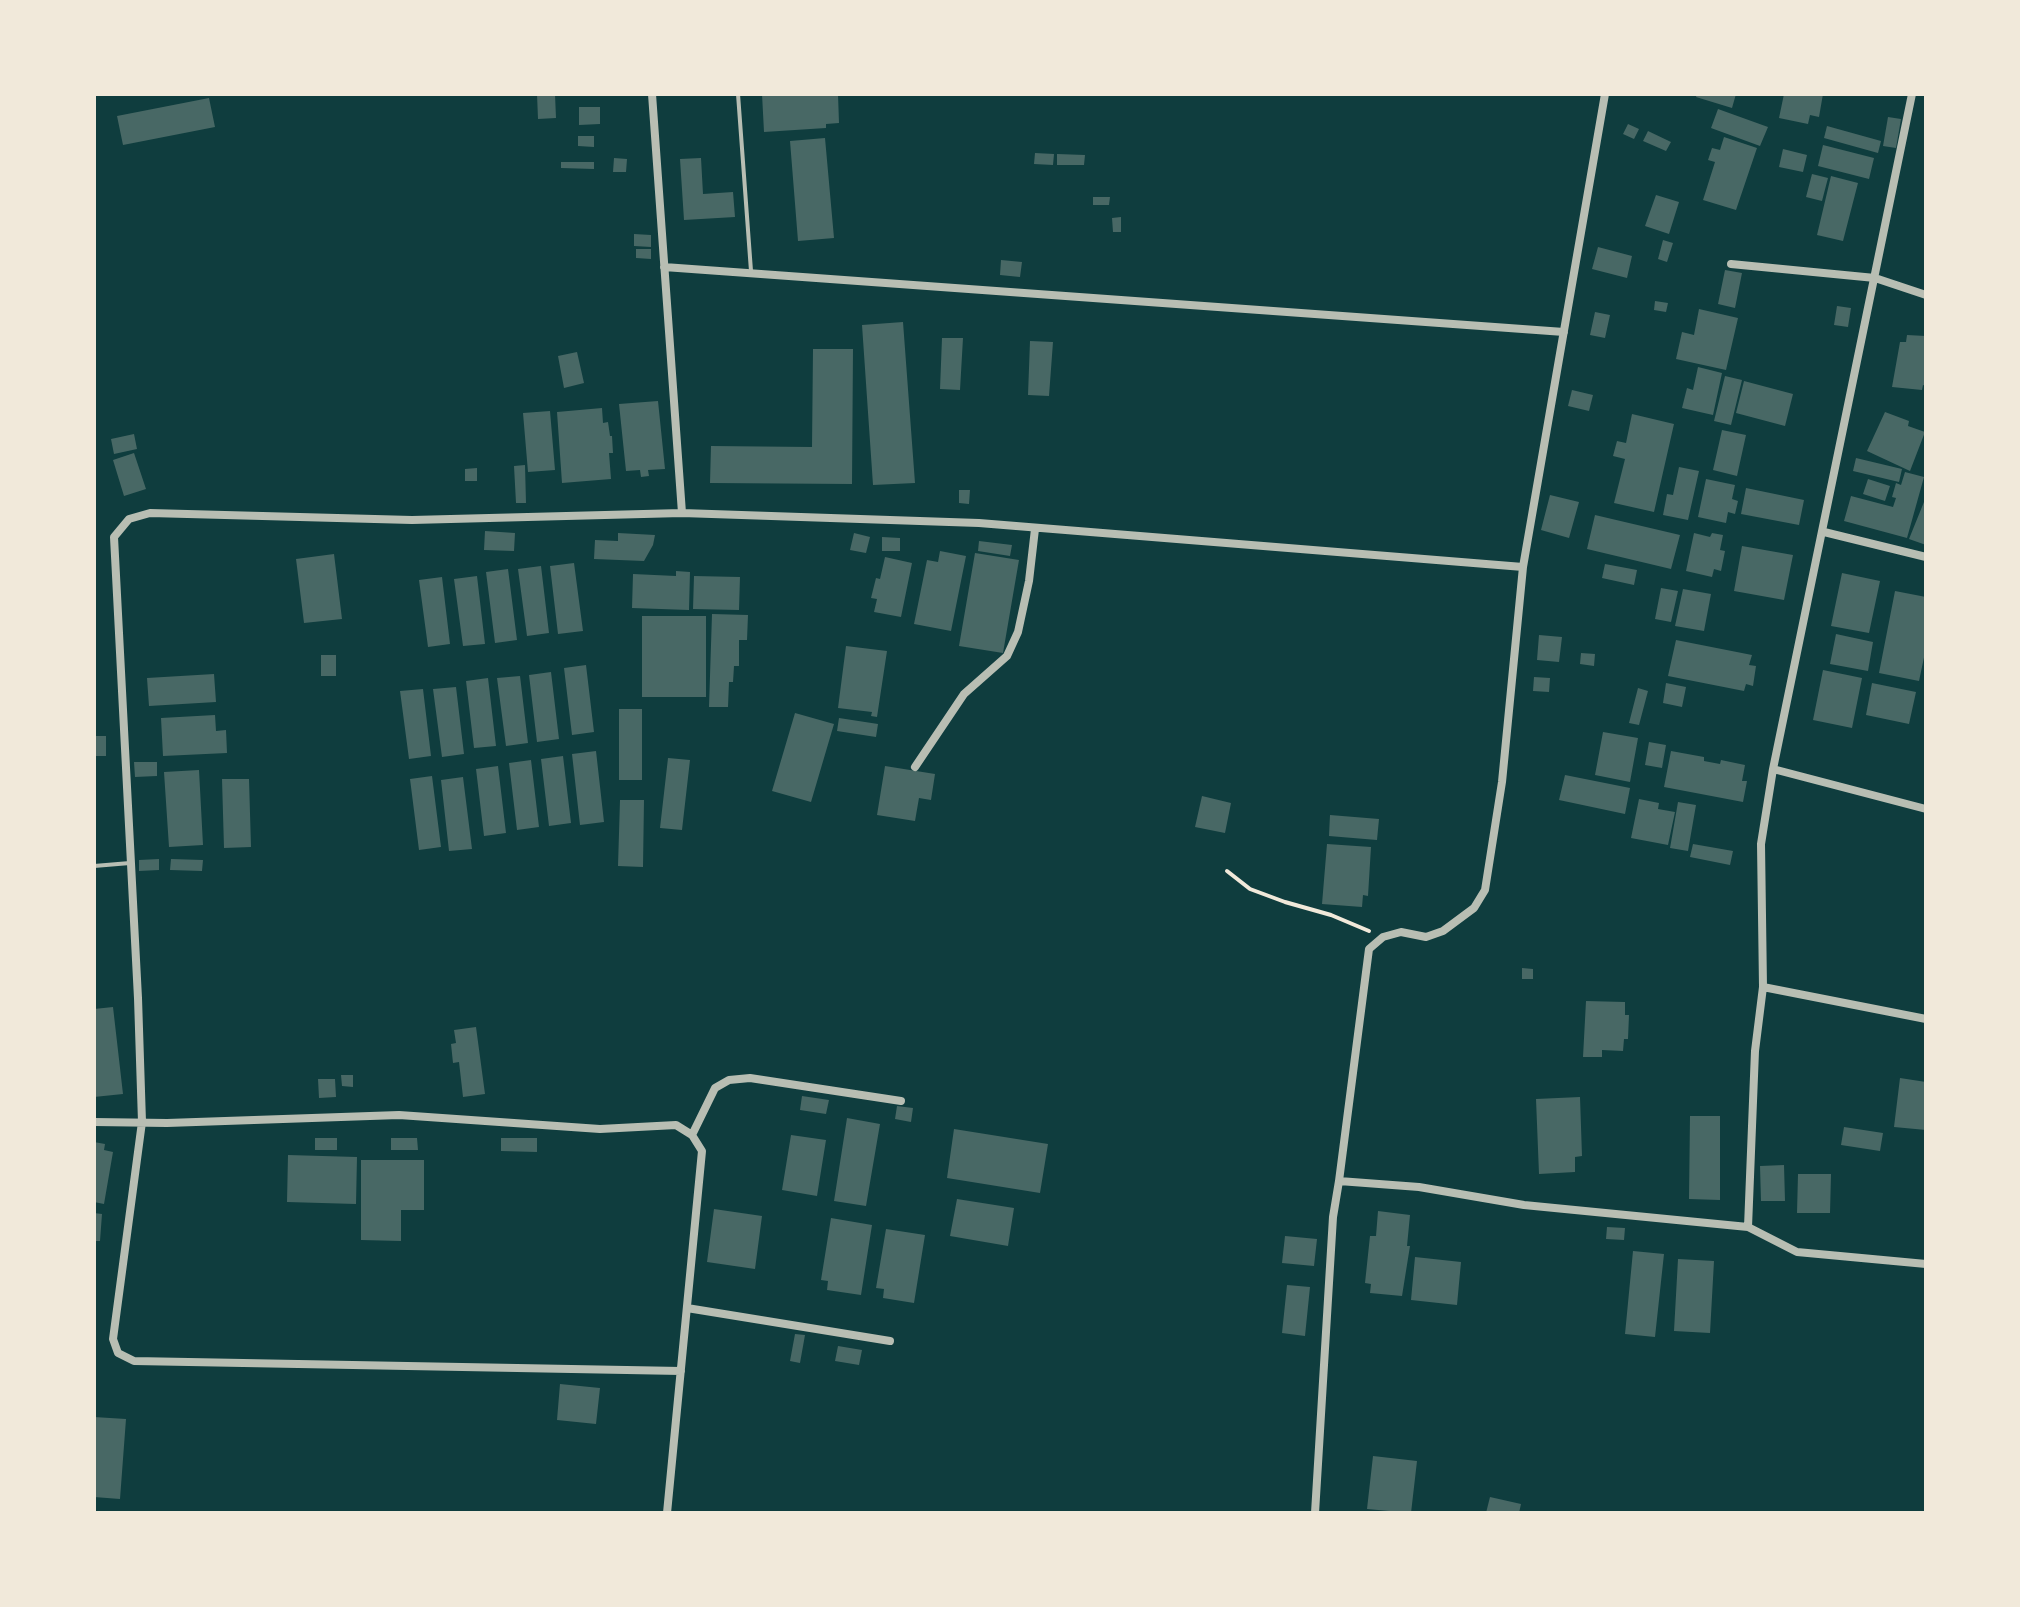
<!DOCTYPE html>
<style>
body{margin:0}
#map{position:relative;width:2020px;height:1607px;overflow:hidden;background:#0f3d3e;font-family:Cabin,sans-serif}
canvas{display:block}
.frame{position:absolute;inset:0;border:96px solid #f1e9da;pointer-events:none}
</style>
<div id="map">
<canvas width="2020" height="1607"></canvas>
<div class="frame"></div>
</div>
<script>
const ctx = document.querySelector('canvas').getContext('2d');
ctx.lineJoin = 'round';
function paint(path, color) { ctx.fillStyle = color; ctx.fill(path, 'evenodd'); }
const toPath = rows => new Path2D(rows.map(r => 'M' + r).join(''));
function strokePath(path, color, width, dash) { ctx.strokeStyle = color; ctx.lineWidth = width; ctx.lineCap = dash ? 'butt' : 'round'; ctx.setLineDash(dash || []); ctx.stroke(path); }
const building = toPath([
 [537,94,555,94,556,118,538,119],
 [762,94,838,94,839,123,826,124,826,128,764,132],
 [1697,94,1736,94,1732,108,1696,97],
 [1784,94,1823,94,1819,117,1810,115,1808,124,1779,118],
 [209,98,215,127,123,145,117,116],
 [579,107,600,107,600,124,579,125],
 [1718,109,1768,127,1760,146,1711,128],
 [1888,117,1901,119,1896,148,1883,146],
 [1628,124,1639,129,1634,139,1623,134],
 [1827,126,1881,141,1878,153,1824,138],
 [1648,131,1671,142,1666,151,1643,141],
 [578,136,594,136,594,147,578,146],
 [1724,137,1757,148,1736,210,1703,200,1715,162,1708,160,1712,148,1720,150],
 [825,138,834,238,798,241,790,141],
 [1823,145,1874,158,1869,179,1818,166],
 [1783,149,1807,155,1803,172,1779,167],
 [1035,153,1054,154,1053,165,1034,164],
 [1057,154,1085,155,1084,165,1057,165],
 [614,158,627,159,626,172,613,172],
 [701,158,703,194,733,192,735,217,684,220,680,159],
 [561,162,594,162,594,169,561,168],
 [1812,174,1828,178,1822,201,1806,197],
 [1831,176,1858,183,1843,241,1817,235],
 [1656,195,1679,202,1669,234,1645,226],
 [1093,197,1110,197,1109,205,1093,205],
 [1121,217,1121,232,1113,232,1112,218],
 [634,234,651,235,651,247,634,246],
 [1663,240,1673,243,1667,262,1658,259],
 [1598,247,1632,256,1627,278,1592,269],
 [636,249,651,249,651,259,636,258],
 [1001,260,1022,262,1020,277,1000,275],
 [1725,270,1742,273,1735,308,1718,304],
 [1655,301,1668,303,1666,312,1654,310],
 [1837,306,1851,308,1848,327,1834,325],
 [1699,309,1738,318,1726,370,1676,359,1682,332,1694,335],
 [1595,312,1610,315,1605,338,1590,335],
 [903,322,915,483,873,485,862,325],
 [1907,335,1926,336,1926,386,1923,385,1922,390,1892,387,1900,342,1906,342],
 [942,338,963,338,960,390,940,389],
 [1030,341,1053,342,1049,396,1028,395],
 [813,349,853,349,852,484,710,483,711,446,812,447],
 [577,352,584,383,564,388,558,356],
 [1698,367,1722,373,1713,415,1682,408,1687,388,1693,390],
 [1725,376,1742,380,1731,425,1714,421],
 [1744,381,1793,394,1785,426,1736,413],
 [1572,390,1593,395,1589,411,1568,406],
 [658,401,665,469,648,470,649,476,641,477,640,470,626,471,619,404],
 [602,408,603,423,608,422,610,436,612,436,613,453,609,453,611,479,562,483,557,412],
 [550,411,555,470,528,472,523,413],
 [1885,412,1909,421,1908,426,1925,432,1910,471,1867,451],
 [1632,414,1674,424,1654,512,1614,503,1625,459,1613,456,1617,441,1626,443],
 [1722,430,1746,435,1737,476,1713,470],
 [134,434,137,449,114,454,111,439],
 [134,453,146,489,124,496,113,460],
 [1856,458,1902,469,1899,482,1853,471],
 [525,465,526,503,516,503,514,466],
 [1679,467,1699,471,1688,520,1663,515,1667,494,1673,495],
 [477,468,477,481,465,481,465,469],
 [1905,472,1924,477,1907,538,1844,521,1851,496,1893,507,1896,498,1892,497,1896,483,1901,485],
 [1706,479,1735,485,1732,499,1738,501,1735,514,1728,512,1726,523,1698,517],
 [1868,479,1890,486,1885,501,1863,494],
 [1746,488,1804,500,1799,525,1741,514],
 [959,490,970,490,969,504,959,503],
 [1550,495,1579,502,1569,538,1541,530],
 [1926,497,1926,545,1909,539],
 [1595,515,1680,535,1671,569,1587,549],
 [485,531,515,533,514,551,484,550],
 [618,533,655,535,653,545,644,561,594,559,595,540,618,541],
 [854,533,870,537,866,553,850,550],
 [1694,533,1710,537,1712,533,1723,535,1720,550,1725,551,1721,571,1714,569,1712,577,1686,571],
 [882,537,900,538,900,551,882,551],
 [979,541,1012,545,1010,556,978,551],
 [1742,546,1793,555,1784,600,1734,591],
 [940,551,966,556,951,631,914,624,927,560,938,562],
 [975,553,1019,560,1003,653,959,646],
 [334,554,342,619,304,623,296,559],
 [885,557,912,563,901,617,874,612,877,599,871,598,876,578,880,579],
 [574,563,583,631,558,634,550,566],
 [1605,564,1637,570,1634,585,1602,578],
 [541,566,549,633,527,636,518,569],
 [508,569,517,640,495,643,486,572],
 [676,571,690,572,689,610,632,608,633,574,676,576],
 [1842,573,1880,581,1869,633,1831,626],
 [477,576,485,644,463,646,454,579],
 [694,576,740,577,739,610,693,609],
 [442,577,450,644,428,647,419,580],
 [1661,588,1678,591,1671,622,1655,619],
 [1683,589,1711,594,1704,631,1675,626],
 [1895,591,1926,597,1926,648,1919,681,1879,673],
 [712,614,748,615,747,640,739,640,739,666,734,666,733,682,729,682,728,707,709,707],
 [642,616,706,616,706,697,642,697],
 [1836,634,1873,642,1868,671,1830,664],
 [1539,635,1562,637,1559,662,1537,660],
 [1676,640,1752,655,1749,665,1756,666,1753,686,1746,684,1744,691,1668,676],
 [846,646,887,651,877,717,871,716,872,712,838,708],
 [1581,653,1595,654,1594,666,1580,664],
 [321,655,336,655,336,676,321,676],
 [586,665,594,732,572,735,564,668],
 [1823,670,1862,678,1852,728,1813,720],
 [551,672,559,739,537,742,529,675],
 [214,674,216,702,149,706,147,678],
 [520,676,528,743,506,746,497,678],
 [1534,677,1550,678,1549,692,1533,691],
 [488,678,496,746,474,748,466,681],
 [1666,683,1686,687,1682,707,1663,703],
 [1872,683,1916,692,1909,724,1866,715],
 [456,687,464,754,442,757,433,689],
 [1638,688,1648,691,1639,725,1629,723],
 [423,689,431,756,409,759,400,691],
 [619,709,642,709,642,780,619,780],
 [795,713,834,724,811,802,772,791],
 [215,715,216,731,226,730,227,753,163,756,161,718],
 [839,718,878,724,876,737,837,731],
 [1603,732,1638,738,1630,782,1595,775],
 [94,736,106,736,106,756,94,756],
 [1649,742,1666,745,1662,768,1645,765],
 [596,751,604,822,580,825,572,754],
 [1671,751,1704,757,1704,761,1720,764,1721,760,1745,765,1742,781,1747,781,1743,802,1664,787],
 [563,756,571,823,549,826,541,759],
 [668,758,690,760,682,830,660,828],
 [531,760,539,827,517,830,509,763],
 [134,762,157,762,157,776,135,777],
 [498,766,506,833,484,836,476,769],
 [885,766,935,774,931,800,919,798,915,821,877,815],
 [199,770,203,845,169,847,164,772],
 [1565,775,1630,788,1625,814,1559,800],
 [432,776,441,847,419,850,410,779],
 [463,777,472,849,449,851,441,780],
 [222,779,249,779,251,847,224,848],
 [1202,796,1231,803,1225,833,1195,827],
 [1639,799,1659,803,1658,809,1675,812,1668,845,1631,838],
 [620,800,644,800,643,867,618,866],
 [1678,802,1696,805,1688,851,1670,848],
 [1330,815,1379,819,1377,840,1329,836],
 [1327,844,1371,847,1368,896,1363,895,1362,907,1322,904],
 [1693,844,1733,851,1730,865,1690,857],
 [159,859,159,870,139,871,139,860],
 [171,859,203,860,202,871,170,870],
 [1522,968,1533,969,1533,979,1522,979],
 [1586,1001,1625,1002,1625,1015,1629,1015,1628,1039,1624,1039,1623,1051,1602,1050,1602,1057,1583,1057],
 [113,1007,123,1094,94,1097,94,1009],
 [476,1027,485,1094,463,1097,459,1062,453,1063,451,1044,456,1043,454,1030],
 [341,1075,353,1075,353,1087,342,1086],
 [1900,1078,1926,1082,1926,1130,1894,1127],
 [318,1079,335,1079,336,1097,319,1098],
 [802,1096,829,1100,826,1114,800,1110],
 [1580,1097,1582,1156,1575,1157,1575,1172,1539,1174,1536,1099],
 [897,1106,913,1108,911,1122,895,1119],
 [1690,1116,1720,1116,1720,1200,1689,1199],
 [847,1118,880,1124,866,1206,834,1201],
 [1844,1127,1883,1133,1880,1151,1841,1145],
 [954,1129,1048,1144,1040,1193,947,1178],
 [791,1135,826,1140,817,1196,782,1190],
 [315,1138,337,1138,337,1150,315,1150],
 [391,1138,417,1138,418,1150,391,1150],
 [501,1138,537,1138,537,1152,501,1151],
 [94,1142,105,1144,104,1150,113,1152,104,1204,94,1202],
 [288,1155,357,1157,356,1204,287,1202],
 [361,1160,424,1160,424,1210,401,1210,401,1241,361,1240],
 [1784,1165,1785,1201,1761,1201,1760,1166],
 [1798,1174,1831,1174,1830,1213,1797,1213],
 [957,1199,1014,1208,1008,1246,950,1236],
 [714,1209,762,1216,755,1269,707,1262],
 [1378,1211,1410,1215,1407,1246,1410,1246,1402,1296,1370,1293,1371,1284,1365,1283,1370,1236,1376,1236],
 [94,1213,102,1214,100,1241,94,1241],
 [831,1218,872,1225,861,1295,827,1290,828,1281,821,1280],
 [1607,1227,1625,1228,1624,1240,1606,1239],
 [886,1229,925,1235,914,1303,883,1298,884,1289,876,1288],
 [1285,1236,1317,1239,1314,1266,1282,1263],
 [1633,1251,1664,1254,1655,1337,1625,1334],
 [1415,1257,1461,1262,1457,1305,1411,1300],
 [1678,1259,1714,1261,1710,1333,1674,1331],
 [1287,1285,1310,1287,1305,1336,1282,1333],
 [795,1334,805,1335,800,1363,790,1361],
 [838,1346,862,1350,859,1365,835,1361],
 [560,1384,600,1388,596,1424,557,1420],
 [94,1417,126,1419,120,1499,94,1497],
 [1373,1456,1417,1461,1411,1513,1367,1509],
 [1490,1497,1521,1504,1519,1513,1486,1513]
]);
const path = toPath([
 [1227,871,1250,889,1285,902,1331,915,1369,931]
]);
const service = toPath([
 [738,94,751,271],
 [94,866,130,863]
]);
const minor = toPath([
 [652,94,682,513],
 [1731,264,1875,278,1926,295],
 [664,267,1564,332],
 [1824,532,1926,557],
 [915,767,964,694,1007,656,1018,632,1029,581,1035,529],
 [1773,769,1926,809],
 [1763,987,1926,1019],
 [94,1122,167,1123,399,1115,600,1129,676,1125,692,1135,702,1151,667,1513],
 [692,1135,715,1088,729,1080,750,1078,901,1101],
 [1339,1181,1369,949,1383,937,1401,932,1426,937,1443,931,1474,908,1485,890,1502,782,1523,567,1605,94],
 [1748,1227,1755,1051,1763,987,1761,844,1773,769,1912,94],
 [687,1308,890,1341],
 [681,1371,134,1361,118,1353,113,1339,142,1122,138,998,114,537,129,519,150,513,412,520,682,513,979,523,1523,567],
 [1315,1513,1333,1217,1339,1181,1419,1187,1524,1205,1748,1227,1797,1252,1926,1264]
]);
paint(building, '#486865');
strokePath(path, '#f1e9da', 4);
strokePath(service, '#b8beb3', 4);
strokePath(minor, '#b8beb3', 8);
</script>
